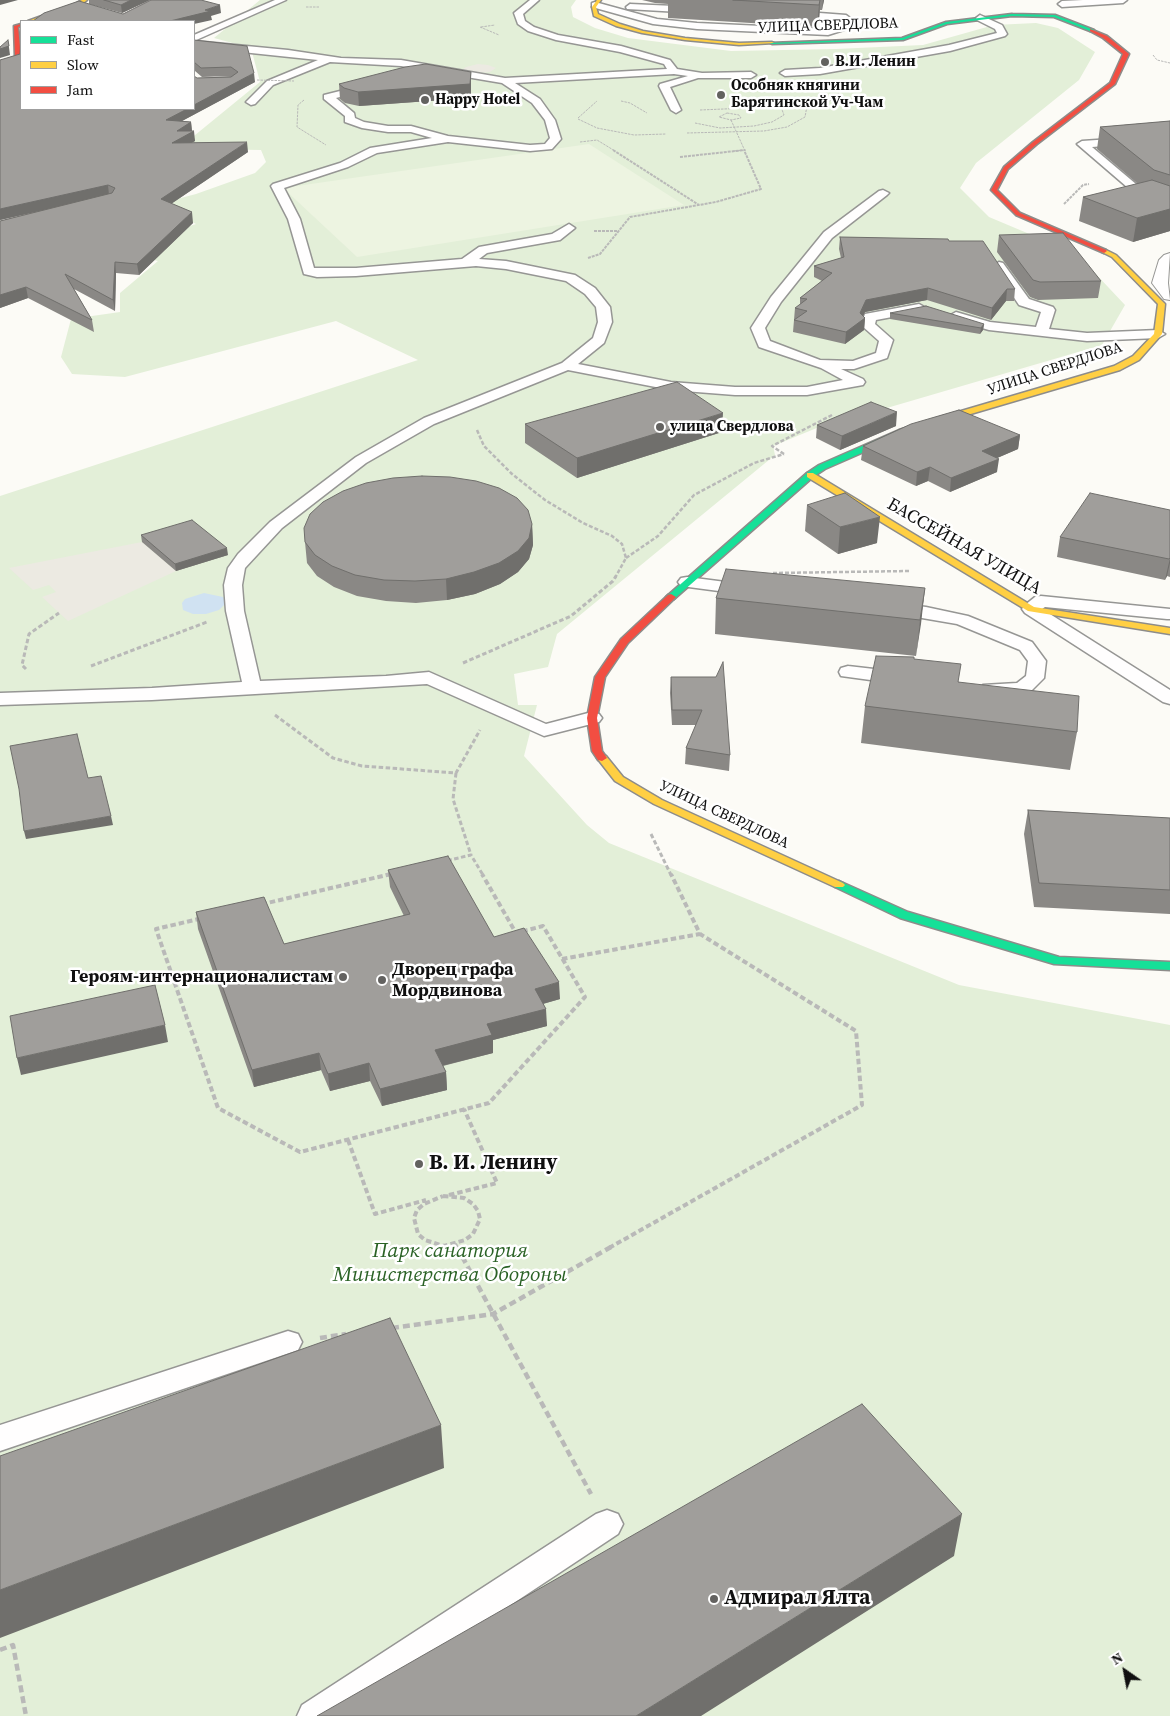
<!DOCTYPE html>
<meta charset="utf-8">
<style>
body{margin:0}
#map{position:relative;width:1170px;height:1716px;overflow:hidden;background:#fcfbf6;font-family:"Source Serif 4",serif}
canvas{display:block}
.legend{position:absolute;left:20px;top:20px;width:175px;height:90px;box-sizing:border-box;background:#fff;border:1px solid #9f9f9f;margin:0;padding:6px 9px;list-style:none;font-size:15px;color:#101010}
.legend li{display:flex;align-items:center;gap:10px;height:25px}
.legend b{width:25px;border:1px solid #9f9f9f}
.north{position:absolute;left:1100px;top:1646px;width:50px;height:50px;-webkit-text-stroke:4px #fff;paint-order:stroke;rotate:327deg;font-size:14px;font-weight:700;line-height:20px;text-align:center;color:#101010}
.north::after{content:'';display:block;margin:auto;width:18px;height:22px;background:#101010;clip-path:polygon(50% 0,100% 100%,50% 72%,0 100%)}
</style>
<div id="map">
<canvas width="1170" height="1716"></canvas>
<ul class="legend">
<li><b style="height:6px;background:#16e098"></b>Fast</li>
<li><b style="height:6px;background:#ffcf43"></b>Slow</li>
<li><b style="height:6px;background:#f24e42"></b>Jam</li>
</ul>
<div class="north">N</div>
</div>
<script>
const ctx = document.querySelector('canvas').getContext('2d');
ctx.lineJoin = 'round';
function paint(path, color) { ctx.fillStyle = color; ctx.fill(path, 'evenodd'); }
const toPath = rows => new Path2D(rows.map(r => 'M' + r).join(''));
function strokePath(path, color, width, dash) { ctx.strokeStyle = color; ctx.lineWidth = width; ctx.lineCap = dash ? 'butt' : 'round'; ctx.setLineDash(dash || []); ctx.stroke(path); }
function label(font, color, halo, rows, align = 'center') {
  ctx.font = font + ' "Source Serif 4",serif'; ctx.lineWidth = 5; ctx.setLineDash([]); ctx.textBaseline = 'middle'; ctx.strokeStyle = halo; ctx.fillStyle = color; for (const [text, x, y, turn = 0] of rows) {
    ctx.save(); ctx.translate(x, y); ctx.rotate((+turn || 0) * Math.PI / 180); ctx.textAlign = isNaN(turn) ? turn : align; if (halo) ctx.strokeText(text, 0, 0); ctx.fillText(text, 0, 0); ctx.restore();
  }
}
const green = toPath([
 [260,0,576,0,571,7,573,17,595,28,628,38,731,51,836,49,923,45,994,25,1036,23,1058,28,1095,52,1079,80,976,163,960,188,989,217,1077,254,1125,305,1102,345,880,410,858,411,773,446,775,455,557,634,548,667,514,674,518,705,537,705,524,756,587,825,609,843,959,985,1170,1025,1170,1716,0,1716,0,496,418,360,336,321,125,377,72,374,61,357,71,319,120,312,120,293,158,261,115,251,196,224,158,204,196,194,255,173,266,162,261,150,198,149,189,140,260,82,251,48,214,38]
]);
const pitch = toPath([
 [589,144,684,205,357,257,283,188]
]);
const plaza = toPath([
 [478,64,488,65,496,68,490,72,480,73,467,72,463,69,466,67],
 [142,542,176,571,68,621,42,597,56,592,49,585,33,590,9,568]
]);
const water = toPath([
 [204,593,223,597,226,603,219,610,206,614,193,614,183,610,182,603,185,599]
]);
const pathFar5 = toPath([
 [306,7,320,7],
 [480,27,499,35],
 [481,27,495,25],
 [1153,55,1157,60,1170,63],
 [304,100,298,105,297,127,326,145],
 [621,101,630,103,647,113],
 [700,110,818,105,840,97,838,93],
 [727,113,739,115,741,118,731,120,719,117,727,113],
 [578,118,597,101],
 [578,119,597,128,634,135,666,134],
 [731,120,745,151],
 [695,123,720,128,754,126,772,122,784,115,781,107],
 [687,133,764,131,787,127,805,117,807,106],
 [580,142,597,140,615,151],
 [734,151,746,150]
]);
const pathFar4 = toPath([
 [613,150,699,205],
 [680,157,745,150],
 [1064,204,1083,185,1089,184],
 [594,231,618,231],
 [588,258,600,254,630,217,716,202,761,189,744,150]
]);
const pathFar3 = toPath([
 [477,430,484,446,512,474,545,500,583,523,612,536,622,544,626,558,615,578],
 [784,454,772,446,832,415],
 [626,558,658,536,694,495,754,463,784,454],
 [773,573,910,571]
]);
const pathFar2 = toPath([
 [463,663,571,616,613,581,616,576],
 [91,666,207,622],
 [26,669,22,665,29,634,59,613],
 [275,715,333,758,362,766,456,773,480,730],
 [456,773,453,799,471,855],
 [651,834,671,875],
 [386,875,471,855,483,875]
]);
const pathFar1 = toPath([
 [391,874,156,929,218,1108,300,1152,489,1103,585,997,543,926,516,933,482,874],
 [562,959,700,934,671,874],
 [348,1140,375,1214,426,1200],
 [449,1195,497,1183,464,1109],
 [443,1196,464,1198,473,1204,478,1211,480,1219,473,1234,465,1240,444,1246,425,1240,418,1234,414,1218,417,1210,424,1204,443,1196],
 [455,1244,457,1248],
 [609,1248,862,1105,856,1031,700,934]
]);
const path = toPath([
 [457,1247,591,1494],
 [392,1328,493,1314,611,1247],
 [320,1338,346,1334],
 [0,1650,13,1645,26,1716]
]);
const lane = toPath([
 [275,0,286,0,194,41,194,35,275,0],
 [530,0,539,0,523,14,525,21,534,27,558,35,621,46,670,60,677,69,702,73,751,72,756,75,751,78,698,78,670,87,681,110,676,113,671,110,659,86,660,84,688,76,674,74,515,83,540,99,555,120,561,139,552,149,530,151,448,142,377,153,348,167,284,188,300,219,314,268,356,268,462,259,479,247,552,234,569,224,575,228,560,240,487,253,479,259,506,261,575,275,595,288,610,307,612,322,604,343,578,364,671,382,735,387,807,387,843,380,821,368,759,347,751,328,771,297,824,232,879,191,883,190,889,193,887,195,832,238,781,302,765,328,770,341,820,360,853,361,876,353,879,341,861,325,865,314,919,304,926,308,924,311,876,320,875,324,893,340,887,358,854,369,841,369,863,379,865,382,863,385,807,395,735,395,671,390,568,370,434,424,366,463,282,528,245,568,242,585,244,611,260,681,386,676,429,672,546,724,592,712,599,714,602,718,599,722,544,736,427,684,152,700,0,705,0,693,152,688,242,682,226,611,224,585,228,568,238,554,270,522,356,457,424,418,562,363,593,338,598,322,596,307,585,294,566,281,506,269,476,266,356,276,317,277,304,274,288,219,271,186,273,184,340,163,370,148,432,138,411,132,388,132,362,128,345,122,345,116,324,99,324,95,368,84,373,87,372,89,336,98,354,113,355,118,364,122,388,126,411,126,448,136,530,145,545,144,550,138,545,120,532,103,502,83,401,66,330,62,273,85,255,104,251,105,246,102,267,81,318,60,194,47,194,41,288,50,341,58,401,60,505,78,667,69,664,64,620,52,556,40,528,31,518,24,514,13,530,0],
 [1083,0,1127,0,1123,3,1062,7,1058,4,1062,1,1083,0],
 [595,2,657,19,697,23,827,29,840,25,841,20,793,17,789,14,793,11,846,15,850,18,847,29,828,35,697,29,653,24,592,7,592,3,595,2],
 [630,4,697,7,701,10,697,13,627,9,626,7,630,4],
 [980,15,1002,25,1007,34,1005,36,950,51,820,74,785,76,780,73,785,70,820,68,949,45,997,33,995,29,977,20,976,18,980,15],
 [1170,135,1170,141,1092,147,1149,195,1170,201,1170,209,1141,199,1077,144,1082,141,1170,135],
 [999,262,1003,263,1029,299,1053,307,1055,310,1049,329,1087,333,1158,330,1165,334,1158,338,1087,341,989,330,951,319,949,316,956,312,990,322,1036,327,1041,312,1019,305,993,266,999,262],
 [687,577,749,585,755,586,758,590,755,594,749,595,681,586,678,582,681,578,687,577],
 [1041,596,1170,609,1170,619,1167,619,1045,607,1042,609,1170,690,1170,704,1163,702,1025,613,1022,609,1025,605,1035,597,1041,596],
 [893,603,926,607,968,616,1032,642,1046,661,1044,678,1030,692,1023,694,1005,697,983,693,981,689,983,685,1017,683,1026,676,1028,661,1020,650,957,624,887,612,884,608,887,604,893,603],
 [848,666,900,672,907,674,909,678,907,682,900,684,841,676,839,672,841,668,848,666],
 [288,1331,298,1334,302,1342,298,1350,0,1451,0,1425,288,1331],
 [607,1510,618,1514,623,1524,618,1534,343,1716,297,1716,302,1705,596,1514,607,1510]
]);
const street = toPath([
 [1170,253,1168,283,1170,300,1164,299,1152,283,1159,260,1164,255,1170,253]
]);
const fast = toPath([
 [1012,14,1055,15,1094,30,1090,31,1054,17,1012,16,947,24,903,40,772,44,770,43,902,38,946,22,1012,14],
 [937,419,940,419,940,423,905,434,825,469,813,477,674,599,671,600,666,597,807,473,819,465,899,430,937,419],
 [839,881,908,912,1059,957,1170,962,1170,970,1054,964,900,918,835,887,833,885,835,883,839,881]
]);
const slow = toPath([
 [82,0,87,0,79,6,34,21,28,21,75,4,82,0],
 [597,0,601,0,596,7,598,14,620,24,643,31,685,38,739,43,772,42,774,43,739,45,685,40,642,33,616,26,594,16,592,7,597,0],
 [1102,250,1106,250,1116,255,1165,304,1162,334,1139,360,1120,370,940,423,934,423,934,419,1114,366,1133,356,1154,334,1158,304,1112,257,1102,252,1102,250],
 [807,473,813,473,1034,607,1170,628,1170,634,1028,611,807,477,807,473],
 [602,755,606,756,623,777,662,800,843,883,845,885,843,887,835,887,654,804,615,781,597,758,602,755]
]);
const jam = toPath([
 [21,24,21,26,18,27,21,58,0,66,0,62,15,57,14,26,21,24],
 [1090,29,1107,36,1129,54,1115,84,1037,144,1008,169,997,190,1020,213,1106,250,1107,251,1104,253,1016,215,991,190,1004,167,1033,142,1110,83,1123,54,1103,38,1090,31,1090,29],
 [671,594,676,597,674,599,628,643,605,677,597,718,602,751,607,758,602,761,598,760,592,751,587,718,595,677,621,639,668,595,671,594]
]);
const pathBridge = toPath([
 [257,80,294,81]
]);
const wall = toPath([
 [89,0,150,0,122,13,89,4],
 [642,0,824,0,822,10,820,10,819,20,817,27,668,18,668,4,655,3],
 [194,40,255,82,182,121,191,122,192,131,195,141,191,143,248,152,171,204,193,223,139,275,116,273,115,311,74,289,92,320,94,332,28,298,0,308,0,221,41,211,0,220,20,54,197,78,232,76,202,77,195,71,194,72],
 [471,72,471,98,359,106,345,103,340,99,339,84],
 [1170,121,1170,231,1133,242,1079,221,1083,197,1138,184,1097,149,1100,127],
 [999,235,1101,281,1098,298,1038,300,1030,297,997,252],
 [840,237,949,241,1015,289,1014,301,1006,301,991,320,927,300,865,312,863,316,865,318,864,330,845,344,793,332,795,308,800,305,800,298,822,281,814,277,814,266,841,258,839,249],
 [890,313,984,324,983,330,980,334,890,319],
 [525,424,722,432,577,478,525,443],
 [817,425,896,426,840,450,816,438],
 [1020,435,1018,449,997,458,997,472,950,492,928,481,916,486,861,460,863,446],
 [807,505,877,543,838,554,805,531],
 [1170,510,1170,577,1167,576,1165,580,1057,557,1060,537],
 [532,524,533,545,529,559,518,572,500,584,475,594,447,600,416,603,386,601,357,596,334,587,317,576,307,563,305,542],
 [141,535,228,555,176,571,142,542],
 [925,588,916,656,715,634,716,598],
 [914,659,959,682,1077,732,1070,770,861,743,865,706],
 [671,677,716,677,730,755,729,771,685,764,686,748,696,725,672,725,670,693],
 [1028,810,1170,818,1170,914,1034,907,1024,834],
 [388,870,494,937,560,999,543,1004,547,1026,493,1040,493,1053,443,1066,446,1072,447,1090,382,1106,370,1081,330,1091,321,1070,254,1087,198,929,196,912,284,944,404,916,390,887]
]);
const shadedWall = toPath([
 [0,0,18,0,0,5],
 [131,0,150,0,122,13,121,5],
 [820,0,819,20,817,27,819,5],
 [823,0,824,0,822,10],
 [220,5,221,13,211,16,212,20,194,24,194,21,170,21],
 [8,40,10,55,0,58,0,49],
 [471,72,471,98,359,106,358,92],
 [254,73,255,82,167,129,166,120,187,109,194,109,194,105],
 [191,122,192,132,194,131,195,141,173,153,172,143,177,131],
 [247,142,248,152,162,210,161,199],
 [108,185,109,195,0,220,0,209],
 [1170,209,1170,231,1133,242,1137,218],
 [192,212,193,223,139,275,137,264],
 [115,262,116,273,115,311,113,300],
 [26,287,28,298,0,308,0,295],
 [928,288,927,300,865,312,861,321,865,318,864,330,845,344,846,332,860,313,866,300],
 [1007,289,1006,301,991,320,992,308],
 [984,324,983,330,980,334,981,328],
 [897,412,896,426,840,450,842,436],
 [723,413,722,432,577,478,577,458],
 [1020,435,1018,449,981,465,982,451],
 [999,459,997,472,950,492,951,478],
 [930,467,928,481,916,486,917,472],
 [880,517,877,543,838,554,840,527],
 [532,524,533,545,529,559,518,572,500,584,475,594,447,600,446,579],
 [227,548,228,555,176,571,175,564],
 [1170,558,1170,563,1167,576,1165,580],
 [925,588,921,624,916,656,920,620],
 [111,816,113,825,26,839,24,831],
 [559,982,560,999,535,1006,535,989],
 [546,1009,547,1026,493,1040,493,1053,437,1067,435,1050,487,1024],
 [165,1025,168,1042,21,1075,17,1058],
 [319,1053,321,1070,254,1087,252,1070],
 [369,1063,370,1081,330,1091,328,1074],
 [446,1072,447,1090,382,1106,380,1089],
 [441,1425,444,1468,0,1638,0,1590],
 [962,1514,954,1556,701,1716,636,1716]
]);
const building = toPath([
 [104,0,131,0,121,5,104,0],
 [151,0,201,0,220,5,205,10,211,11,170,21,33,21,44,13,79,1,123,14,151,0],
 [733,0,820,0,819,5,733,0],
 [21,33,21,109,187,109,166,120,191,122,177,131,194,131,172,143,247,142,161,199,192,212,137,264,115,262,113,300,65,274,92,320,26,287,0,295,0,221,112,193,115,188,108,185,0,209,0,60,20,54,21,33],
 [8,40,9,46,0,49,0,47,8,40],
 [194,40,247,46,254,73,194,105,194,76,197,78,231,77,238,72,231,67,201,68,194,62,194,40],
 [426,64,471,72,470,84,358,92,344,88,339,84,405,67,426,64],
 [1170,121,1170,175,1154,170,1100,127,1170,121],
 [1152,180,1170,186,1170,209,1137,218,1083,197,1152,180],
 [1063,233,1101,281,1040,282,1033,280,999,235,1063,233],
 [840,237,948,239,949,241,983,241,1015,289,1007,289,992,308,928,288,866,300,860,313,865,318,846,332,794,320,807,311,795,308,807,299,800,298,832,273,814,266,844,257,840,237],
 [926,306,984,324,981,328,890,313,926,306],
 [677,382,723,413,577,458,525,424,677,382],
 [871,402,897,412,842,436,817,425,871,402],
 [959,410,1020,435,982,451,999,459,951,478,930,467,917,472,863,446,911,424,959,410],
 [422,476,450,477,476,481,499,488,517,498,528,510,532,524,529,538,518,551,499,563,474,572,446,579,415,581,384,580,355,575,332,566,315,555,305,542,304,528,310,514,323,502,343,491,366,483,393,478,422,476],
 [845,493,880,517,840,527,807,505,845,493],
 [1090,493,1170,510,1170,558,1169,559,1060,537,1090,493],
 [192,520,227,548,175,564,141,535,192,520],
 [726,569,925,588,920,620,716,598,726,569],
 [876,656,914,657,914,659,961,664,958,682,1079,696,1077,732,865,706,876,656],
 [723,662,730,755,686,748,702,710,672,710,671,677,716,677,723,662],
 [77,734,88,778,101,776,111,816,24,831,19,789,10,746,77,734],
 [1028,810,1170,818,1170,890,1039,883,1028,810],
 [448,856,494,937,524,928,559,982,535,989,546,1009,487,1024,492,1035,435,1050,446,1072,380,1089,369,1063,328,1074,319,1053,252,1070,196,912,264,897,284,944,410,914,388,870,448,856],
 [155,985,165,1025,17,1058,10,1016,155,985],
 [390,1318,441,1425,0,1590,0,1456,390,1318],
 [862,1404,962,1514,636,1716,317,1716,862,1404]
]);
const markers = [
 [825,62,5,"#636260"],
 [721,95,5,"#636260"],
 [425,100,5,"#636260"],
 [660,427,5,"#636260"],
 [343,977,5,"#636260"],
 [382,980,5,"#636260"],
 [419,1164,5,"#636260"],
 [714,1599,5,"#636260"]
];
const farStreetnames = [
 ["УЛИЦА СВЕРДЛОВА",828,26,-2],
 ["УЛИЦА СВЕРДЛОВА",1055,369,-18],
 ["УЛИЦА СВЕРДЛОВА",724,815,25]
];
const farPoinames = [
 ["В.И. Ленин",835,62],
 ["Особняк княгини",731,86],
 ["Барятинской Уч-Чам",731,103],
 ["Happy Hotel",435,100],
 ["улица Свердлова",670,427]
];
const streetNames = [
 ["БАССЕЙНАЯ УЛИЦА",964,547,30]
];
const poiNames = [
 ["Дворец графа",392,970],
 ["Мордвинова",392,991],
 ["Героям-интернационалистам",333,977,"right"]
];
const nearPoinames = [
 ["В. И. Ленину",429,1164],
 ["Адмирал Ялта",724,1599]
];
const nearParknames = [
 ["Парк санатория",450,1252],
 ["Министерства Обороны",450,1276]
];
paint(green, '#e3efd8');
paint(pitch, '#edf4e1');
paint(plaza, '#eceae2');
paint(water, '#d0e2f2');
strokePath(lane, '#969694', 3);
strokePath(street, '#969694', 2);
strokePath(fast, '#8d8c8a', 3);
strokePath(slow, '#8d8c8a', 3);
strokePath(jam, '#8d8c8a', 3);
strokePath(pathFar5, '#b9b9b8', 1, [2.5, 1]);
strokePath(pathFar4, '#b9b9b8', 2, [3, 1]);
strokePath(pathFar3, '#b9b9b8', 2.5, [4, 2]);
strokePath(pathFar2, '#b9b9b8', 3, [4.5, 2.5]);
strokePath(pathFar1, '#b9b9b8', 4, [5.5, 3]);
strokePath(path, '#b9b9b8', 4.5, [7, 4]);
paint(lane, '#fffefe');
paint(street, '#fffefe');
paint(fast, '#16e098');
paint(slow, '#ffcf43');
paint(jam, '#f24e42');
strokePath(pathBridge, '#b9b9b8', 1, [2.5, 1]);
paint(wall, '#8a8885');
paint(shadedWall, '#706f6c');
paint(building, '#a09e9b');
strokePath(building, '#706f6c', 1);
for (const [x, y, r, color] of markers) { const dot = new Path2D(); dot.arc(x, y, r, 0, 2 * Math.PI); ctx.fillStyle = color; ctx.fill(dot); strokePath(dot, '#fff', 2); }
label('15px', '#101010', '#fff', farStreetnames);
label('bold 15px', '#101010', '#fff', farPoinames, 'left');
label('18px', '#101010', '#fff', streetNames);
label('bold 18px', '#101010', '#fff', poiNames, 'left');
label('bold 21px', '#101010', '#fff', nearPoinames, 'left');
label('italic 21px', '#2a6225', '#fff', nearParknames);
</script>
